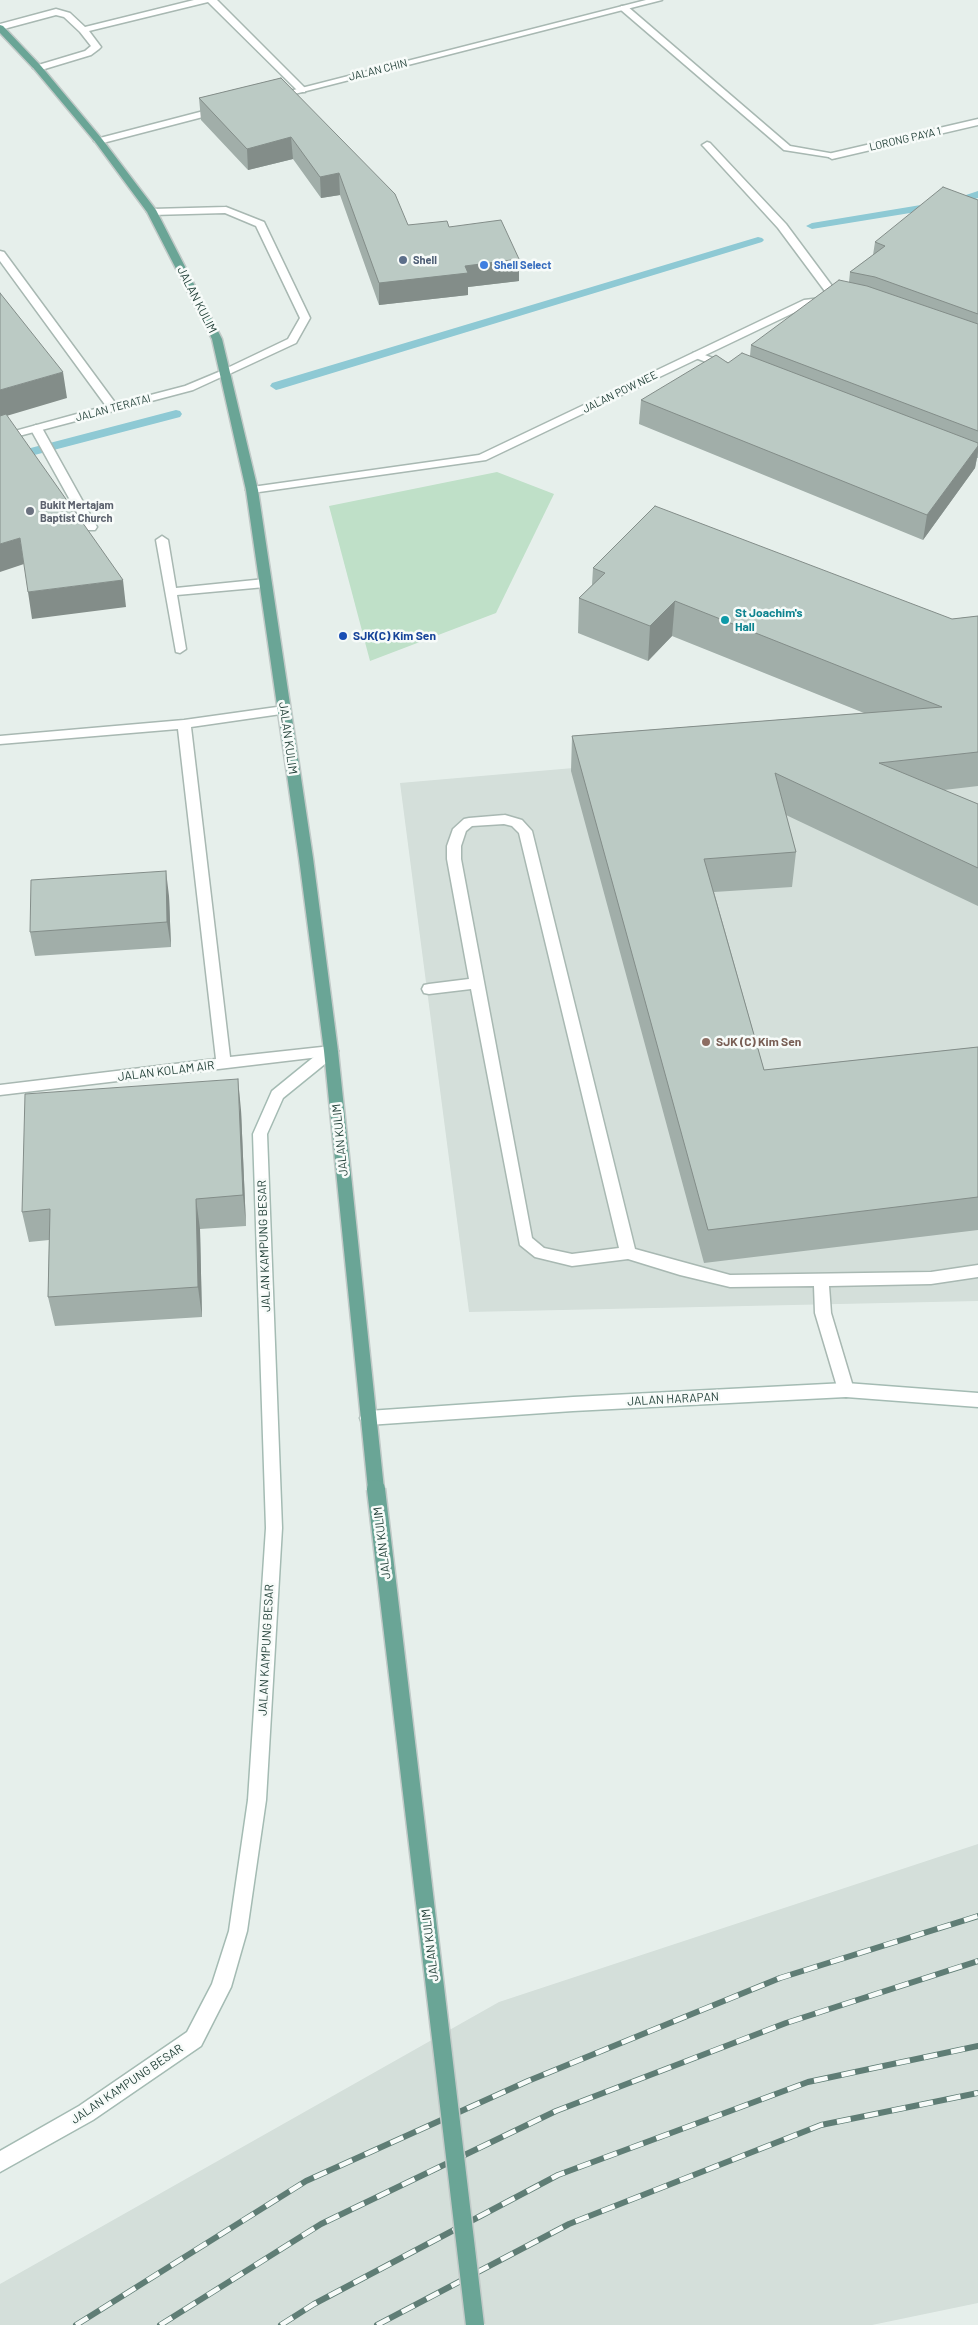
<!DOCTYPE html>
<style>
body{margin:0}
canvas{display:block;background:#e6efeb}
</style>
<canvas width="978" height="2325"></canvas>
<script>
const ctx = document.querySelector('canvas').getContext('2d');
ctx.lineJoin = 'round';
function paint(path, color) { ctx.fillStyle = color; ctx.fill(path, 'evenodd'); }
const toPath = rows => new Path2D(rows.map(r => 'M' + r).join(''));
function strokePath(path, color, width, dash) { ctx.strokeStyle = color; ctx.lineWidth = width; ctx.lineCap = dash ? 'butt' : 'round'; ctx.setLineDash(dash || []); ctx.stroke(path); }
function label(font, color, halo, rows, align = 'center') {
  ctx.font = font + ' Barlow,sans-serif'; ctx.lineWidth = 5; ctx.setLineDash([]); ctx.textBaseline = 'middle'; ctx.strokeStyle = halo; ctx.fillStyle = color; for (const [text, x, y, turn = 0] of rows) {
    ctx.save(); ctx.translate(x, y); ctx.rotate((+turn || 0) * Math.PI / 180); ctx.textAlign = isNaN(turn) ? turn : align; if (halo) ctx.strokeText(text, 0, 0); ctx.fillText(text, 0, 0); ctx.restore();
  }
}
const built = toPath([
 [978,733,978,1301,469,1312,400,783],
 [978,1844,978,2303,872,2325,0,2325,0,2284,499,2002]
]);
const green = toPath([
 [497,472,554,494,496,613,370,661,329,506]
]);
const stream = toPath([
 [978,191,978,198,953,206,812,229,806,226,812,223,951,200,978,191],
 [758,237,762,238,764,240,762,242,280,389,276,390,270,386,272,383,758,237],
 [176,410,180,411,182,414,180,417,0,464,0,456,176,410]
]);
const lane = toPath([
 [194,0,217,0,305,88,305,92,299,92,208,2,89,31,101,47,99,49,91,55,38,71,33,68,35,66,85,51,91,46,80,32,64,17,56,15,0,30,0,24,56,9,70,13,85,27,194,0],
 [621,6,627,6,790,146,835,154,835,158,784,150,621,10,621,6],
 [707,142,710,143,786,224,841,298,841,302,833,302,778,228,704,147,702,145,707,142],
 [226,207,264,222,310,318,296,343,225,376,220,373,221,371,288,339,300,318,256,226,225,213,152,215,147,212,152,209,226,207],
 [697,352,731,365,732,367,727,370,693,357,693,353,697,352],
 [36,425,42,428,97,527,95,530,87,530,85,527,30,428,36,425],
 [505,815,522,820,532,831,635,1249,730,1275,931,1272,978,1265,978,1277,931,1284,829,1286,831,1313,854,1390,852,1395,846,1397,840,1395,838,1390,815,1313,814,1286,730,1287,680,1275,628,1259,572,1266,535,1257,520,1245,471,989,429,994,424,993,422,989,424,985,429,984,469,979,447,859,447,846,453,829,464,819,469,818,505,815],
 [504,824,512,826,519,833,619,1248,572,1254,544,1248,532,1238,461,859,461,846,466,831,472,826,504,824]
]);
const street = toPath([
 [646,0,662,0,275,99,270,96,646,0],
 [219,107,222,108,222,112,99,144,94,141,96,139,219,107],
 [978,119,978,125,832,159,827,156,832,153,978,119],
 [0,251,4,252,116,404,185,386,221,371,225,370,230,373,193,390,0,441,0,435,106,406,0,261,0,251],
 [830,297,834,298,834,302,810,305,486,460,252,493,246,490,252,487,479,455,804,300,830,297],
 [162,536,168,540,176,588,265,579,271,583,265,587,177,595,186,649,180,653,176,652,156,540,162,536],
 [284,706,288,707,290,710,288,713,191,727,230,1057,331,1046,336,1047,338,1051,336,1055,0,1095,0,1085,216,1059,178,729,0,744,0,736,184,720,284,706]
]);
const secondary = toPath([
 [331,1046,336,1047,338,1051,336,1055,283,1098,267,1134,282,1528,266,1800,247,1931,231,1987,201,2046,93,2120,0,2172,0,2151,79,2106,187,2032,212,1984,229,1931,248,1800,266,1528,253,1134,272,1091,326,1047,331,1046],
 [846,1383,978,1393,978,1407,846,1397,573,1411,368,1425,362,1423,360,1418,362,1413,368,1411,573,1397,846,1383]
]);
const primary = toPath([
 [0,25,3,26,41,66,102,139,156,210,222,339,258,490,313,858,338,1051,384,1489,382,1494,376,1496,370,1494,368,1489,324,1051,299,858,246,490,212,339,147,212,96,143,35,70,0,33,0,25]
]);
const rail = toPath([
 [76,2325,306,2181,528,2081,780,1978,978,1916],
 [160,2325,321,2224,556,2111,786,2023,978,1961],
 [281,2325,314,2304,558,2175,808,2082,978,2046],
 [377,2325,569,2224,821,2125,978,2093]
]);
const primaryBridge = toPath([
 [376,1489,475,2325]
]);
const wall = toPath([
 [281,78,408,225,449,227,519,281,468,287,468,295,379,305,340,195,321,198,293,159,248,170,201,120,199,98],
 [978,200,978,458,977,458,975,468,923,540,639,424,641,400,728,363,750,356,751,345,849,282,850,272,873,255,875,242],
 [593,568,952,619,978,616,978,786,944,790,978,804,978,906,786,815,796,852,792,887,714,892,764,1070,978,1047,978,1230,704,1263,571,771,572,736,864,713,672,636,648,661,578,633,579,598,592,585],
 [169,896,171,947,35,956,30,932],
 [241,1110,246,1226,200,1229,202,1317,55,1326,48,1297,49,1240,29,1242,22,1212]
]);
const shadedWall = toPath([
 [291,137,293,159,248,170,247,149],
 [339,173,340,195,321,198,320,177],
 [519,259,519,281,468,287,468,295,379,305,379,283,465,266],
 [63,372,67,398,3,417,0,433,0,390],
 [978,446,978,452,975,468,923,540,927,515],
 [20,538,24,564,0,572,0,544],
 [123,580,126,607,32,619,28,592],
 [675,601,672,636,648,661,650,626],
 [166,871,169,896,171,947,167,922],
 [238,1079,241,1110,246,1226,243,1195],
 [196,1199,200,1229,202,1317,198,1287]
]);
const building = toPath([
 [281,78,395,194,408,225,447,221,449,227,501,220,519,259,465,266,468,273,379,283,339,173,320,177,291,137,247,149,199,98,281,78],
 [943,187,978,200,978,314,875,277,850,272,885,246,875,242,943,187],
 [839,280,867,286,978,324,978,431,751,345,839,280],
 [0,293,63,372,0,390,0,293],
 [742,353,978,443,978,446,927,515,641,400,716,355,728,363,742,353],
 [6,414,123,580,28,592,20,538,0,544,0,416,6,414],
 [655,506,952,619,978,616,978,752,879,763,978,804,978,868,775,773,796,852,704,859,764,1070,978,1047,978,1197,708,1230,572,736,942,707,675,601,650,626,579,598,605,573,593,568,655,506],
 [166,871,167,922,30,932,31,880,166,871],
 [238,1079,243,1195,196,1199,198,1287,48,1297,50,1209,22,1212,25,1094,238,1079]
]);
const markers = [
 [403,260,5,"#5c6f8a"],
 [484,265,5,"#3f7fe0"],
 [30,511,5,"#6b7280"],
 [725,620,5,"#0f9aa8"],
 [343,636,5,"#1a4fb4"],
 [706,1042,5,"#8d6e63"]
];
const farStreetnames = [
 ["JALAN CHIN",378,70,-14],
 ["LORONG PAYA 1",905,139,-13],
 ["JALAN POW NEE",620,392,-26],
 ["JALAN TERATAI",113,408,-15]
];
const farServicenames = [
 ["Shell",413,260]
];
const farShopnames = [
 ["Shell Select",494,265]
];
const farWorshipnames = [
 ["Bukit Mertajam",40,505],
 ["Baptist Church",40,518]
];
const streetNames = [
 ["JALAN KULIM",197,300,63],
 ["JALAN KULIM",288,738,82],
 ["JALAN KOLAM AIR",166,1071,-7],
 ["JALAN KULIM",340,1140,-96],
 ["JALAN KAMPUNG BESAR",264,1246,-92],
 ["JALAN HARAPAN",673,1399,-3],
 ["JALAN KULIM",382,1543,-97],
 ["JALAN KAMPUNG BESAR",266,1650,-87],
 ["JALAN KULIM",430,1945,-97],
 ["JALAN KAMPUNG BESAR",127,2084,-34]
];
const cultureNames = [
 ["St Joachim's",735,613],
 ["Hall",735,627]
];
const transitNames = [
 ["SJK(C) Kim Sen",353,636]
];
const educationNames = [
 ["SJK (C) Kim Sen",716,1042]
];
paint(built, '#d4dfda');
paint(green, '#bfe0c8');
paint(stream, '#8ec9d4');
strokePath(lane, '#a8b8b2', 3);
strokePath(street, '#a8b8b2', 3);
strokePath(secondary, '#a4bbb3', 3);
strokePath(primary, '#c2cac8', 3);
paint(lane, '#fff');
paint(street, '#fff');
paint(secondary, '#fff');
paint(primary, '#6aa596');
strokePath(rail, '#5f7d75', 6);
strokePath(rail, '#f7fbf9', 4.5, [14]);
strokePath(primaryBridge, '#c2cac8', 21, []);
strokePath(primaryBridge, '#6aa596', 18);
paint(wall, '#a1aea9');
paint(shadedWall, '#838d89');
paint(building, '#bbcac4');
strokePath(building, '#838d89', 1);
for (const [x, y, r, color] of markers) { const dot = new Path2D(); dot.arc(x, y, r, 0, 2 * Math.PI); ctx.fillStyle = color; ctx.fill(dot); strokePath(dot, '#f7fbf9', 2); }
label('11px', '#24423a', '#f7fbf9', farStreetnames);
label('bold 11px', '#4e5e75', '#f7fbf9', farServicenames, 'left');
label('bold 11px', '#366cbe', '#f7fbf9', farShopnames, 'left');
label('bold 11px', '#5b616d', '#f7fbf9', farWorshipnames, 'left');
label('12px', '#24423a', '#f7fbf9', streetNames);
label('bold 12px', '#0d838f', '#f7fbf9', cultureNames, 'left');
label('bold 12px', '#164399', '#f7fbf9', transitNames, 'left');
label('bold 12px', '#785e54', '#f7fbf9', educationNames, 'left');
</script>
